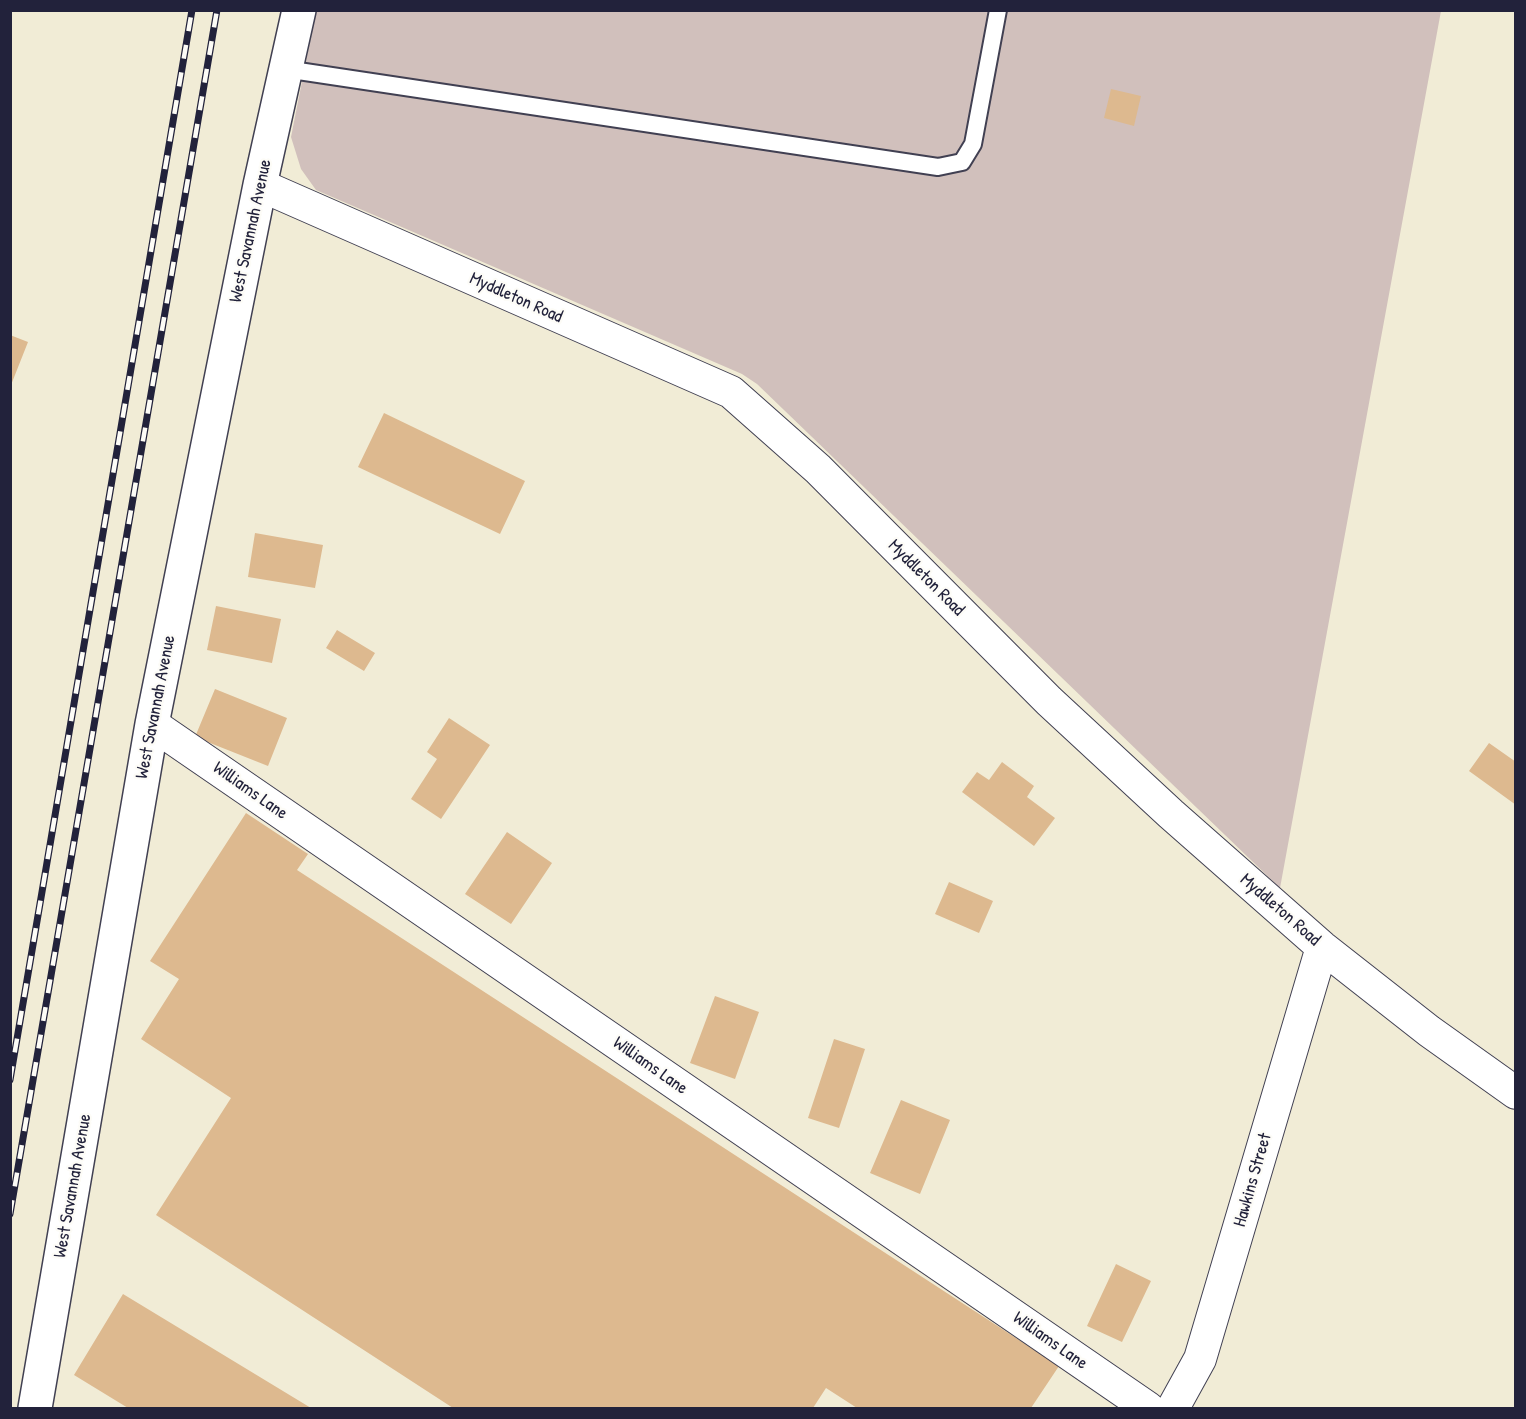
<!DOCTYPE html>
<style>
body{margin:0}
#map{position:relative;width:1526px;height:1419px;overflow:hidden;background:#f1ecd6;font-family:"Patrick Hand",sans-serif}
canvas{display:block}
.frame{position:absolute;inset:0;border:12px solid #22223b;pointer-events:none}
</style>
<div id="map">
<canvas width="1526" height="1419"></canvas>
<div class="frame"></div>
</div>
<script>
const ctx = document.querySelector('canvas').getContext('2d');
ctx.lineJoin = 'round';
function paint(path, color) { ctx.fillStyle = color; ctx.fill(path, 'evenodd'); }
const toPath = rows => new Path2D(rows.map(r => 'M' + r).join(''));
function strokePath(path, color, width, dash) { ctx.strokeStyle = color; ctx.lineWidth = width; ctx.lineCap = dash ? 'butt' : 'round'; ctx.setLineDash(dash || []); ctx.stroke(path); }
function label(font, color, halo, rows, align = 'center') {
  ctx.font = font + ' "Patrick Hand",sans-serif'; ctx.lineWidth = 4.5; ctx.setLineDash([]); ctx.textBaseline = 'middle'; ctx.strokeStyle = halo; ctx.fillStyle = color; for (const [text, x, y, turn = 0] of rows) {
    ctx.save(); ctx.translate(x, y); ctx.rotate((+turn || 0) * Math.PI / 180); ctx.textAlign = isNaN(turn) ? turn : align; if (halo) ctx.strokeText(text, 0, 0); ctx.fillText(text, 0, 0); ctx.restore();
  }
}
const industrial = toPath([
 [316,11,1441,11,1280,888,757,384,742,374,316,190,301,169,291,137]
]);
const building = toPath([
 [1111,89,1141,96,1134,126,1104,118],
 [10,335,28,342,11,385,10,385],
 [384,413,525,481,500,534,358,467],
 [255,533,323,545,315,588,248,577],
 [216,606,281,619,272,663,207,650],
 [337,630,375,653,364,671,326,648],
 [215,689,287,718,268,766,195,737],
 [449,718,490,745,441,819,411,799,437,759,427,752],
 [1489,743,1516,762,1516,805,1469,771],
 [1002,762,1034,786,1027,797,1055,818,1034,846,962,792,977,772,989,780],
 [246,813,308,854,297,870,1059,1366,1031,1408,857,1408,826,1388,813,1408,453,1408,156,1215,231,1098,141,1039,179,979,150,961],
 [507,832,552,863,511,924,465,894],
 [949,882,993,901,979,933,935,914],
 [715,996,759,1012,735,1079,690,1063],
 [834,1039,865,1049,839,1128,808,1118],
 [901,1100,950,1120,920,1194,870,1173],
 [1116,1264,1151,1281,1122,1342,1087,1326],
 [123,1294,311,1408,128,1408,74,1375]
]);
const service = toPath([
 [285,69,938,167,962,162,973,144,998,10]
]);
const minor = toPath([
 [260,185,731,392,818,469,1049,701,1171,814,1322,947,1429,1031,1516,1093],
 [152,724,1148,1408],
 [1173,1408,1200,1359,1322,947]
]);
const tertiary = toPath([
 [35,1408,152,724,260,185,299,10]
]);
const rail = toPath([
 [10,1080,192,10],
 [10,1214,217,10]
]);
const streetNames = [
 ["West Savannah Avenue",251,231,-78],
 ["Myddleton Road",516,298,24],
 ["Myddleton Road",926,578,45],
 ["West Savannah Avenue",156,707,-79],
 ["Williams Lane",250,791,35],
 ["Myddleton Road",1280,910,41],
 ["Williams Lane",650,1066,35],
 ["Hawkins Street",1253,1180,-74],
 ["West Savannah Avenue",73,1186,-80],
 ["Williams Lane",1050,1341,35]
];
paint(industrial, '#d1c0bc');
paint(building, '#ddb98f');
strokePath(service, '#414052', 20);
strokePath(minor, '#414052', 34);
strokePath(tertiary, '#414052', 36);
strokePath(service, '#fff', 16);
strokePath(minor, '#fff', 32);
strokePath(tertiary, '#fff', 33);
strokePath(rail, '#22223b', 7);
strokePath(rail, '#fdfcf7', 4.5, [14]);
label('18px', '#22223b', '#fdfcf7', streetNames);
</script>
